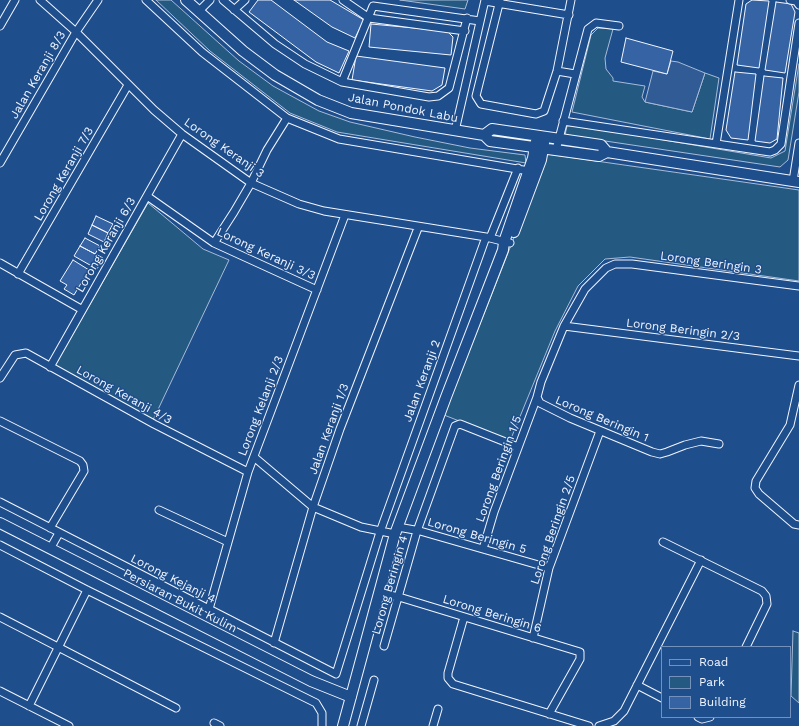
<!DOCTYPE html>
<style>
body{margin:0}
#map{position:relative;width:799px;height:726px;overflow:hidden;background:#1f4e8c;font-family:"Work Sans",sans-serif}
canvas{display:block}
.legend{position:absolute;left:661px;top:646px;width:130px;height:72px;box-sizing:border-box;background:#1f4e8c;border:1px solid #7391ba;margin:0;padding:5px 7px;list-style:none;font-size:12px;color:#f2f6ff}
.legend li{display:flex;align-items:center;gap:8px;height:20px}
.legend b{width:20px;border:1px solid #7391ba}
</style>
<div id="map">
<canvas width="799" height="726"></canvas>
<ul class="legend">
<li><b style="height:5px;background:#1f4e8c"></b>Road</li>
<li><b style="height:11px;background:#245a82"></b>Park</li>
<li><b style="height:11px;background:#3563a3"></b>Building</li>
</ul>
</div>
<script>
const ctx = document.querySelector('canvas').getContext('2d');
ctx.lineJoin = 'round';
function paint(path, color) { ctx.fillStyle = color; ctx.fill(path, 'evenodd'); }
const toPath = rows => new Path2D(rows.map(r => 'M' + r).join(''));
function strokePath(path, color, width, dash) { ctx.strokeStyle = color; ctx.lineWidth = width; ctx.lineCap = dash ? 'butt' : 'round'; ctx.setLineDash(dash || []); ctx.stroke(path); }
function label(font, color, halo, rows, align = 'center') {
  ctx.font = font + ' "Work Sans",sans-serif'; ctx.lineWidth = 3; ctx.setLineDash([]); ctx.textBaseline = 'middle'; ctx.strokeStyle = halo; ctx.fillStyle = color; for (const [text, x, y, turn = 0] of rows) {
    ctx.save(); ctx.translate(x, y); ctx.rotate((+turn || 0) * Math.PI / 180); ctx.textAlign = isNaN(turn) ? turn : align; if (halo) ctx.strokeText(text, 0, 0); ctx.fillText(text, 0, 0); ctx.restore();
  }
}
const green = toPath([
 [156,0,171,0,239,61,273,86,319,111,350,122,415,137,470,148,525,155,526,163,337,132,290,113,210,51,156,0],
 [400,0,468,0,465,9,400,0],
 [598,28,613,29,605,58,606,69,613,78,613,81,645,86,642,97,645,102,692,112,705,73,719,78,710,139,572,112,591,35,598,28],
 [799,64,799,92,788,160,780,167,565,135,567,126,575,125,771,158,785,151,799,64],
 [547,154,799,190,799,281,630,257,605,259,578,286,555,331,510,441,444,415,547,154],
 [148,203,203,249,229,260,153,420,54,367,148,203],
 [793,631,799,633,799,703,791,696,793,631]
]);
const parking = toPath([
 [671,61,678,62,705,73,692,112,645,102,653,71,667,74,671,61]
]);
const building = toPath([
 [258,0,271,0,327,42,349,51,339,73,316,62,249,12,258,0],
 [294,0,330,0,364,20,355,38,332,27,294,0],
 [752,0,769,1,759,68,737,65,746,4,752,0],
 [776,2,791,4,795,12,785,73,765,70,776,2],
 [371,24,447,31,453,37,451,55,369,47,371,24],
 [626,38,673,51,667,74,621,62,626,38],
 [356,56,445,68,442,85,432,91,352,80,356,56],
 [735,72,756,74,748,140,731,138,726,130,735,72],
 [764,76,783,78,777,139,770,143,755,141,764,76],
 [96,216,113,224,108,233,92,225,96,216],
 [92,225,108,233,104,242,88,234,92,225],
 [85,238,100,246,95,254,80,246,85,238],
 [80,246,103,258,97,269,74,256,80,246],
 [73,260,89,270,74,295,64,289,67,285,60,281,73,260]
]);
const street = toPath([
 [40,0,76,32,154,110,182,134,251,183,299,204,324,211,486,237,510,243],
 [146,0,202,52,287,118,339,139,529,171],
 [223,0,275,44,305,64,342,82,429,97,438,96,449,88,467,18],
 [343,0,369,18,465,31],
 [500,0,476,96,481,104,536,114,544,111,557,71,571,0],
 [790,0,796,1,799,5],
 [485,1,569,15],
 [234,10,245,0],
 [198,12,210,0],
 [0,26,15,0],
 [557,71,575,74],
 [342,82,373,6,480,21],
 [563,121,770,152,775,150,781,144,799,23],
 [455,131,485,0],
 [716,144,739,0],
 [556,150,588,29,596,23,619,26],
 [0,163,76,32,98,0],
 [793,181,799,143],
 [147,196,214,243,317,290],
 [490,238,518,168],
 [214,243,234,212,251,183,267,150,287,118],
 [0,263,81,309],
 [18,274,128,85],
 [564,326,799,356],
 [50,367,182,134],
 [0,378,15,355,26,353,154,424,248,472],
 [799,385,790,425,756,481,755,488,759,494,794,524,799,525],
 [0,421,80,461,83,465,84,471,50,528],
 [719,444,701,441,685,445,667,452,660,454,652,452,570,418,540,403,537,397,541,382,564,326,585,289,606,268,615,264,632,264,799,286],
 [254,457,313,507,361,527,395,534],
 [0,502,336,674,380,532,486,237],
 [159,510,228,542],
 [398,527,420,531,549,568],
 [663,542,762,591,766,596,767,604,746,647],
 [0,545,87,590,316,703,322,713,322,726],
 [50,549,59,533],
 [483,549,494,512,537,397],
 [380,593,399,597,580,652,580,659,549,714],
 [209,609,248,472,345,215],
 [0,617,176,708],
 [464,617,448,673,448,678,453,684,589,726],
 [533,638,549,568,600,431],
 [274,643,313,507,340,429,418,228],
 [384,646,417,531,455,426,460,424,518,447],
 [637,685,662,698],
 [0,691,69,726],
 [29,706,87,590],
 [698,717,702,719,710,717],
 [214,723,220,726],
 [361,726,374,680],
 [433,726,438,709],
 [599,726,614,721,624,711,701,560]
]);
const secondary = toPath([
 [186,0,243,51,275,75,318,100,351,113,484,135,490,141,599,156,607,152],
 [484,135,492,129,601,145,607,152],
 [607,152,799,182],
 [514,232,541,160,544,143],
 [0,523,311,681,351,697],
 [343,726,395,534,446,397,503,250,504,242,533,158,537,136]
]);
const streetNames = [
 ["Jalan Keranji 8/3",38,75,-60],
 ["Jalan Pondok Labu",403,108,11],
 ["Lorong Keranji 3",224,148,35],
 ["Lorong Keranji 7/3",64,174,-60],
 ["Lorong Keranji 6/3",106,245,-60],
 ["Lorong Keranji 3/3",266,254,25],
 ["Lorong Beringin 3",711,263,8],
 ["Lorong Beringin 2/3",683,330,7],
 ["Jalan Keranji 2",422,381,-70],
 ["Lorong Keranji 4/3",124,395,29],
 ["Lorong Kelanji 2/3",261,406,-69],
 ["Lorong Beringin 1",602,419,23],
 ["Jalan Keranji 1/3",329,429,-70],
 ["Lorong Beringin 1/5",499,469,-70],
 ["Lorong Beringin 2/5",553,530,-71],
 ["Lorong Beringin 5",477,536,16],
 ["Lorong Kejanji 4",173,579,27],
 ["Lorong Beringin 4",390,585,-74],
 ["Persiaran Bukit Kulim",180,601,27],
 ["Lorong Beringin 6",492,614,17]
];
paint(green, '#245a82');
strokePath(green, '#a8bbd7', 1);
paint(parking, '#305b95');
strokePath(parking, '#a8bbd7', 1);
paint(building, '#3563a3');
strokePath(building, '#f2f6ff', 1);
strokePath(street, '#f2f6ff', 9);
strokePath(secondary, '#f2f6ff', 12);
strokePath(street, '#1f4e8c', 7);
strokePath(secondary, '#1f4e8c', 10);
label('12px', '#f2f6ff', '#1f4e8c', streetNames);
</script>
